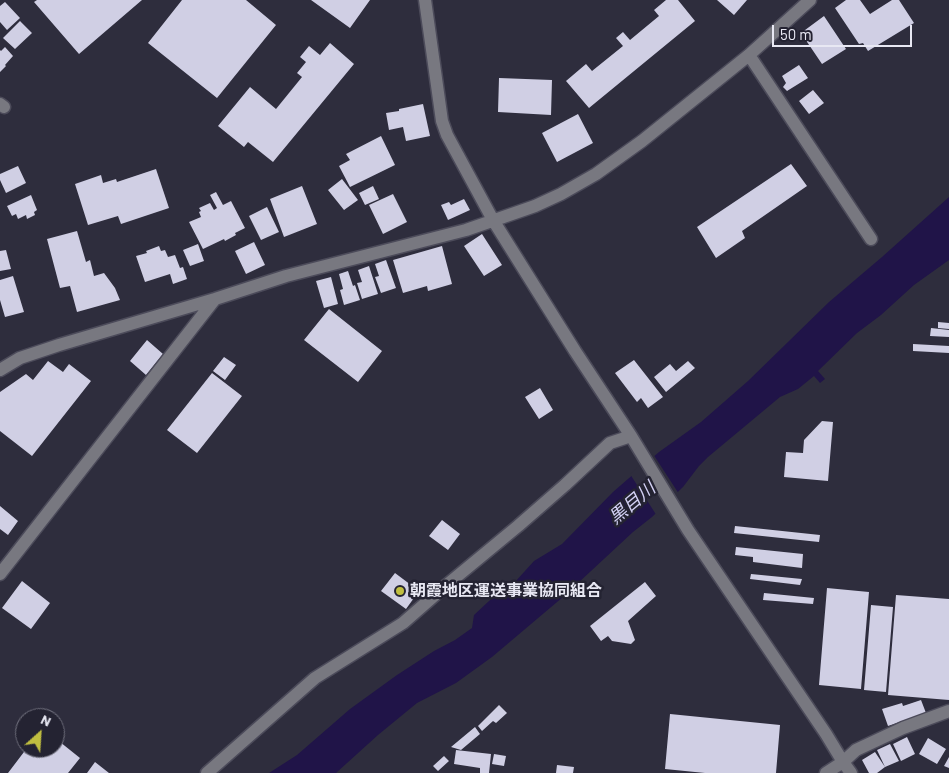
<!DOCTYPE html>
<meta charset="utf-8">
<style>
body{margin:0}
#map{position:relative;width:949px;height:773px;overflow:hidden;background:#2e2d3d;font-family:Barlow,sans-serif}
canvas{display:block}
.north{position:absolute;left:15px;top:708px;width:50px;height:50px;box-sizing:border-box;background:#242332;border:1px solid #72727f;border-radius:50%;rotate:26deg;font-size:14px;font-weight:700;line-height:20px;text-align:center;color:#e8e8f3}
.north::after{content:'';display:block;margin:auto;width:18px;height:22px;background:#c0be40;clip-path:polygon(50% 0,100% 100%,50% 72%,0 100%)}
.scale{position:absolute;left:772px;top:25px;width:140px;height:22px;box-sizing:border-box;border:2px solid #e8e8f3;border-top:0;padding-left:6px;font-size:15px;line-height:18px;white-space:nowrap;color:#e8e8f3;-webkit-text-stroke:4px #242332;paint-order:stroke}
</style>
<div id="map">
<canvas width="949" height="773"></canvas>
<div class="north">N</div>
<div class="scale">50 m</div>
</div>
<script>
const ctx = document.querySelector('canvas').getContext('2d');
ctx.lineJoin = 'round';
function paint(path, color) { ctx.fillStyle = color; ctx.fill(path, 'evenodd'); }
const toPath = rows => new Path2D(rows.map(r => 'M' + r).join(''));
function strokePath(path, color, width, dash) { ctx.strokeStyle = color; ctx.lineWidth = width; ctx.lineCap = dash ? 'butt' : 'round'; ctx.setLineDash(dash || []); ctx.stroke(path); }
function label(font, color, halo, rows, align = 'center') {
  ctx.font = font + ' Barlow,"Noto Sans JP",sans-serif'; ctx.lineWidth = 5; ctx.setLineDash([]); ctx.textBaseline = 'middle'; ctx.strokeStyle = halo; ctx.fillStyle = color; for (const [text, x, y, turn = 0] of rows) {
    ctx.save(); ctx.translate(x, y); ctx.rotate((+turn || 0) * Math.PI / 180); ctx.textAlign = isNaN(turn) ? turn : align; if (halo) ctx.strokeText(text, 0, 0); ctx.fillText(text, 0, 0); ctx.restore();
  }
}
const water = toPath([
 [949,197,949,260,914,285,881,315,857,333,818,371,825,379,820,383,814,376,798,389,780,397,708,457,699,466,683,487,652,517,633,532,563,597,492,657,456,683,417,703,378,735,336,773,269,773,297,755,350,709,397,675,434,651,455,640,472,628,474,615,504,587,515,582,534,561,562,544,613,492,659,452,701,422,748,381,829,302,882,257]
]);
const pier = toPath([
 [653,454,679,494,657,516,630,474]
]);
const building = toPath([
 [37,0,142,0,79,54,34,2],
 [182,0,246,0,276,25,217,98,148,43],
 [311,0,370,0,350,28],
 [666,0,678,0,695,21,589,108,566,81,586,64,592,71,623,46,616,38,623,32,630,40,659,16,654,10],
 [717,0,747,0,734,15],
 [846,0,860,0,870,14,892,0,899,0,914,23,868,51,863,43,859,44,835,8],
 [5,2,20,18,7,30,0,22,0,6],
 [824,16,846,49,822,64,801,33],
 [20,21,32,33,15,49,3,38],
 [330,43,354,64,273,162,248,142,244,147,218,126,250,87,276,109,302,77,297,73,306,62,300,57,309,46,320,55],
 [5,47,13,56,5,65,6,66,0,72,0,50,1,51],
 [799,65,808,78,787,91,783,87,786,83,782,76],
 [499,78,552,80,551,115,498,112],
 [813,90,824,103,809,114,799,101],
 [423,104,430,136,406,141,403,127,389,130,386,113,399,111,399,109],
 [578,114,593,143,557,162,542,133],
 [381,136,395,165,350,187,339,166,350,160,346,154],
 [791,164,807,186,742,231,745,238,716,258,697,227],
 [18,166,26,183,6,193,0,180,0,174],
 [156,169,169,208,121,224,118,216,88,225,75,184,101,175,103,183,116,179,117,182],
 [342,179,358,200,344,210,328,190],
 [302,186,317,224,284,237,270,199],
 [373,186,379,199,365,205,359,193],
 [216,192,223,205,231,201,245,228,235,233,236,235,225,241,224,239,203,249,189,222,201,217,199,212,201,211,199,208,210,203,214,210,217,208,210,195],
 [393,194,407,222,383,234,369,205],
 [31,195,37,210,34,212,35,215,27,219,26,215,18,219,16,214,12,216,7,206],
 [464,199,470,210,448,220,441,205,449,202,451,205],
 [267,207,279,232,261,240,249,216],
 [77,231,86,262,90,260,94,276,104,273,115,288,120,300,77,312,70,286,60,288,47,239],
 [482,234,502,265,484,276,464,246],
 [254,242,265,265,246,274,235,251],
 [198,244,204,261,190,266,183,250],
 [159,246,161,251,165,250,168,257,175,255,180,268,183,267,187,279,173,284,170,274,145,282,136,256,147,253,146,251],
 [442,246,452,284,428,291,427,286,403,293,393,260],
 [6,250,11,269,0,271,0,251],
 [386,260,396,288,381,293,375,277,379,276,375,264],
 [369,266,378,294,362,299,357,283,362,282,358,270],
 [348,271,353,286,355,285,360,300,344,305,340,290,343,289,339,274],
 [13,276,24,312,5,317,0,300,0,280],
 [331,277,338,304,324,308,316,281],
 [329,309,382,351,358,382,304,340],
 [938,322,949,323,949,329,938,328],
 [931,328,949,330,949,337,930,336],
 [147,340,163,354,146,375,130,361],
 [913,344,949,346,949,353,913,351],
 [224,357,236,365,225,380,213,371],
 [634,360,663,397,648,408,641,398,637,402,615,373],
 [48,361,63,372,69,364,91,381,32,456,0,431,0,392,26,374,33,380],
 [688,361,695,368,666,392,654,377,670,364,676,371],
 [212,373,242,396,197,453,167,430],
 [540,388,553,410,539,419,525,397],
 [822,421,833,422,828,481,784,477,786,452,803,453,804,440],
 [0,506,18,521,8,535,0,529],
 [442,520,460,534,448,550,429,536],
 [735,526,820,535,819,542,734,533],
 [736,547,803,554,802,568,753,562,753,557,735,555],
 [395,573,419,591,406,609,381,591],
 [751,574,802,579,800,585,750,579],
 [22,581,50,603,31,629,2,608],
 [645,582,656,596,628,621,635,640,631,644,612,641,608,636,601,641,590,626],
 [827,588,869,592,861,689,819,685],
 [764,593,814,598,813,604,763,600],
 [896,595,949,599,949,700,888,695],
 [871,605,893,607,886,692,864,690],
 [921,700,926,713,888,726,882,709,902,703,903,706],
 [499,705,507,713,496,723,493,721,482,731,478,726],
 [670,714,780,725,776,773,705,773,665,769],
 [475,727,480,734,461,750,451,747],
 [907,737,915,754,901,761,893,744],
 [55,738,80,758,68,773,8,773,27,748,55,748],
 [928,738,946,749,937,764,919,754],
 [890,744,899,761,885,767,877,773,869,773,862,760,875,752,885,767,877,750],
 [456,750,491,754,489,773,480,773,480,768,454,764],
 [494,754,506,756,504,766,492,764],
 [444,756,449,761,438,771,433,766],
 [949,757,949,768,944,766],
 [95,762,109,773,87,773],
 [557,765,574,767,573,773,556,773]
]);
const minor = toPath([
 [425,0,442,121,447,135,493,220,575,351,631,436,688,530,826,734,843,762,851,773],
 [749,55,871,239],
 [0,104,4,107],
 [0,370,20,358,59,345,215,299,286,276,466,230,535,206,561,194,596,174,642,141,749,55,810,0],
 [0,574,215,299],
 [207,773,315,678,403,623,443,588,518,526,565,485,610,443,631,436],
 [826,773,843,762,856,750,903,728,949,711]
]);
const markers = [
 [400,591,5,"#c0be40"]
];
const poiNames = [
 ["朝霞地区運送事業協同組合",410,591]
];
const waterNames = [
 ["黒目川",632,503,-40]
];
paint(water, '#201448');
paint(pier, '#2e2d3d');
paint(building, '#d0cfe4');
strokePath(minor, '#4c4b5a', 15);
strokePath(minor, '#787880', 12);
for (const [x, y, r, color] of markers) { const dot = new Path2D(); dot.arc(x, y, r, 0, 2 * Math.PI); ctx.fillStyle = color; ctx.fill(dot); strokePath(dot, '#242332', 2); }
label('bold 16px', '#e8e8f3', '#242332', poiNames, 'left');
label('italic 18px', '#d3d1f4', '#242332', waterNames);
</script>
